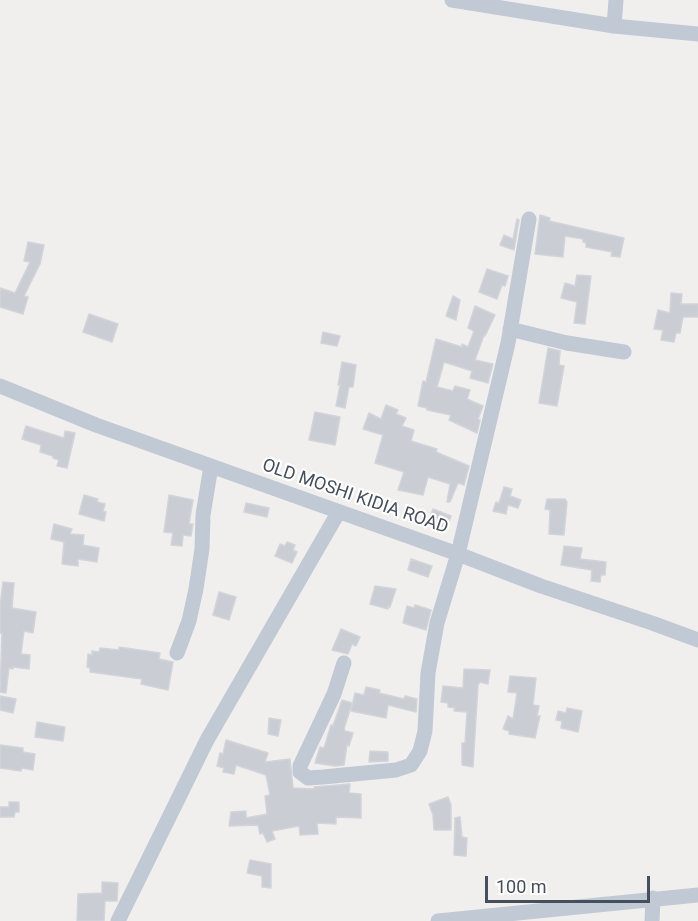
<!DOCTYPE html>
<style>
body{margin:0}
#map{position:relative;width:698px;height:921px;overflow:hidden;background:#f1efee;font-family:Roboto,sans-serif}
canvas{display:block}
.scale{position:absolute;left:485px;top:876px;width:165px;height:27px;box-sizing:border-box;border:3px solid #464f5c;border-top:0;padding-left:8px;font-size:18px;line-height:21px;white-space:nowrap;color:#464f5c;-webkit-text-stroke:4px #fff;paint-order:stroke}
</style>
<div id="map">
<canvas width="698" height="921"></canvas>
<div class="scale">100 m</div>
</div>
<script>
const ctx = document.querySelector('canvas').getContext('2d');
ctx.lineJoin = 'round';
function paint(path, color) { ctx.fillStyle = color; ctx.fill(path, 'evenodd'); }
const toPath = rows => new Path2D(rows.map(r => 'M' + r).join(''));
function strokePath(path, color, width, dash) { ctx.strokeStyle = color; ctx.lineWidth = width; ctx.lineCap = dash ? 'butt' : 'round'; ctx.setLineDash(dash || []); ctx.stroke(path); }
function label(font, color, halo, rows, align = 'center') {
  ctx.font = font + ' Roboto,sans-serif'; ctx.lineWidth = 4.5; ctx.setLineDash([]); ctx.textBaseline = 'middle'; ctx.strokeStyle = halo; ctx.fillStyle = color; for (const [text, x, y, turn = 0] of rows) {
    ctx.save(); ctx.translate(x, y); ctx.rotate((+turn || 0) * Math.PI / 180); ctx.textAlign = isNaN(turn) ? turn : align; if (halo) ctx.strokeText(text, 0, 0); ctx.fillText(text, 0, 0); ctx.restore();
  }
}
const building = toPath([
 [540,215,550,218,549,221,624,238,620,257,611,256,612,252,586,247,586,243,583,242,583,239,565,236,563,257,535,254,540,215],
 [517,219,519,220,514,250,500,245,504,235,513,239,517,219],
 [28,242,44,245,40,264,24,296,28,297,23,314,0,307,0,288,15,293,30,262,24,261,28,242],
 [487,269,508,276,505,286,502,285,497,299,479,292,487,269],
 [577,275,591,276,585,324,574,323,577,302,561,298,565,283,575,286,577,275],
 [671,293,682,294,681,304,698,304,698,317,683,317,680,333,676,333,674,342,661,340,663,330,654,329,658,310,670,313,671,293],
 [453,296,460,300,456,320,446,316,453,296],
 [475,306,495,315,485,336,484,335,475,360,493,364,488,383,470,378,472,371,444,362,437,387,453,391,455,386,470,390,467,399,483,406,478,419,480,420,477,433,449,420,451,415,427,410,427,408,418,406,423,381,426,382,436,339,462,347,462,344,468,347,474,331,468,328,475,306],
 [89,314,118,324,112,342,83,332,89,314],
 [323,332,340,336,337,346,321,343,323,332],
 [548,348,560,351,559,365,564,366,557,406,539,403,548,348],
 [342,362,356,365,353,387,349,387,345,408,336,406,340,385,338,385,342,362],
 [386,405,398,410,396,414,406,418,402,426,414,430,411,441,437,449,436,452,469,466,464,485,458,483,450,502,447,502,450,484,428,477,423,495,398,490,404,472,375,463,383,435,363,429,369,413,381,419,386,405],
 [315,412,340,417,335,445,309,440,315,412],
 [26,426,64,438,65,431,75,433,67,468,57,466,59,460,53,458,53,456,40,452,41,445,22,439,26,426],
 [504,487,512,489,510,496,521,500,518,508,508,505,506,514,493,511,496,502,499,503,504,487],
 [84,495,98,499,97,502,105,504,103,511,106,512,104,521,79,514,84,495],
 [169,495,193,500,189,524,193,524,191,536,183,535,182,546,171,545,173,533,164,532,169,495],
 [547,499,565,499,567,502,564,535,549,534,550,510,545,509,547,499],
 [246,503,269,508,267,517,244,512,246,503],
 [433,509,451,516,446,529,428,522,433,509],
 [54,524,72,529,70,534,84,535,83,545,99,548,97,562,78,559,78,566,62,564,64,542,51,539,54,524],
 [287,542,295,545,293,550,297,552,292,563,275,556,280,544,285,546,287,542],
 [564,546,582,548,580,559,606,562,605,575,601,575,600,582,591,581,592,570,561,565,564,546],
 [411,559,432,566,428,577,408,570,411,559],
 [3,582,14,583,12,608,36,612,33,633,24,631,21,654,30,655,29,669,13,667,13,669,9,668,6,693,0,692,2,633,0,633,0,606,3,582],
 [375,586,396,589,390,607,388,606,388,609,370,604,375,586],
 [219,592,236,597,229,620,213,615,219,592],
 [415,605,431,610,426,630,403,623,407,606,414,608,415,605],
 [341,629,360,637,356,646,352,644,348,654,332,650,341,629],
 [119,647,160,653,159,659,173,662,168,690,141,684,142,679,90,672,90,668,87,667,88,654,92,655,92,651,99,652,100,648,119,650,119,647],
 [464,669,490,670,488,684,480,682,478,685,473,767,462,765,462,743,465,743,467,712,454,711,455,708,448,707,448,703,441,702,443,686,463,688,464,669],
 [510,676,536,678,533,705,539,706,537,716,540,716,535,738,509,734,509,731,503,729,508,716,513,719,517,693,508,692,510,676],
 [366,687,380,690,379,693,404,699,405,696,417,699,416,712,388,705,386,718,351,711,355,693,364,695,366,687],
 [0,696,16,699,13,713,0,710,0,696],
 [342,700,352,703,344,729,345,731,353,733,349,746,347,745,344,765,335,766,315,763,320,747,324,748,331,725,333,726,342,700],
 [567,708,582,711,578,732,561,728,562,721,556,720,558,711,566,713,567,708],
 [269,718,281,720,278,736,268,734,269,718],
 [37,722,65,727,63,741,35,737,37,722],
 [226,740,268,753,265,762,290,759,293,788,314,789,314,787,350,784,349,793,361,794,361,818,336,817,336,824,317,823,318,834,300,835,299,826,272,831,275,839,267,842,263,833,260,834,258,825,229,826,231,812,246,811,246,818,267,814,265,796,270,795,266,775,236,765,234,774,223,772,224,768,217,766,220,753,223,754,226,740],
 [0,745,23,748,23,752,35,754,33,770,22,768,21,771,0,768,0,745],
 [370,751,388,752,388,761,369,762,370,751],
 [448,797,451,805,451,830,434,830,433,815,429,804,448,797],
 [9,802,19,802,19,812,15,812,14,817,0,817,0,807,9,807,9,802],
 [460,817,462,837,467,838,466,856,454,855,455,818,460,817],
 [250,860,271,864,271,888,262,887,262,876,247,873,250,860],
 [102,882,118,883,117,901,105,901,104,921,77,921,78,894,102,893,102,882]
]);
const minor = toPath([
 [452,0,614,26,698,34],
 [614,26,616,0],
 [510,329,567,343,624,352],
 [0,386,96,425,458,554,541,586,652,623,698,640],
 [177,653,189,621,196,589,202,549,203,515,211,466],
 [344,663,334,694,300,766,300,772,308,778,323,777,396,770,411,765,420,751,425,731,428,673,437,623,458,554,508,343,529,219],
 [118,921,207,740,338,513],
 [438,921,698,895],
 [652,921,653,898]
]);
const streetNames = [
 ["OLD MOSHI KIDIA ROAD",355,497,19]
];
paint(building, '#cacdd4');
strokePath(building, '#d2d4da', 1.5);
strokePath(minor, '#c1c9d4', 15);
label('18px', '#464f5c', '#fff', streetNames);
</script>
